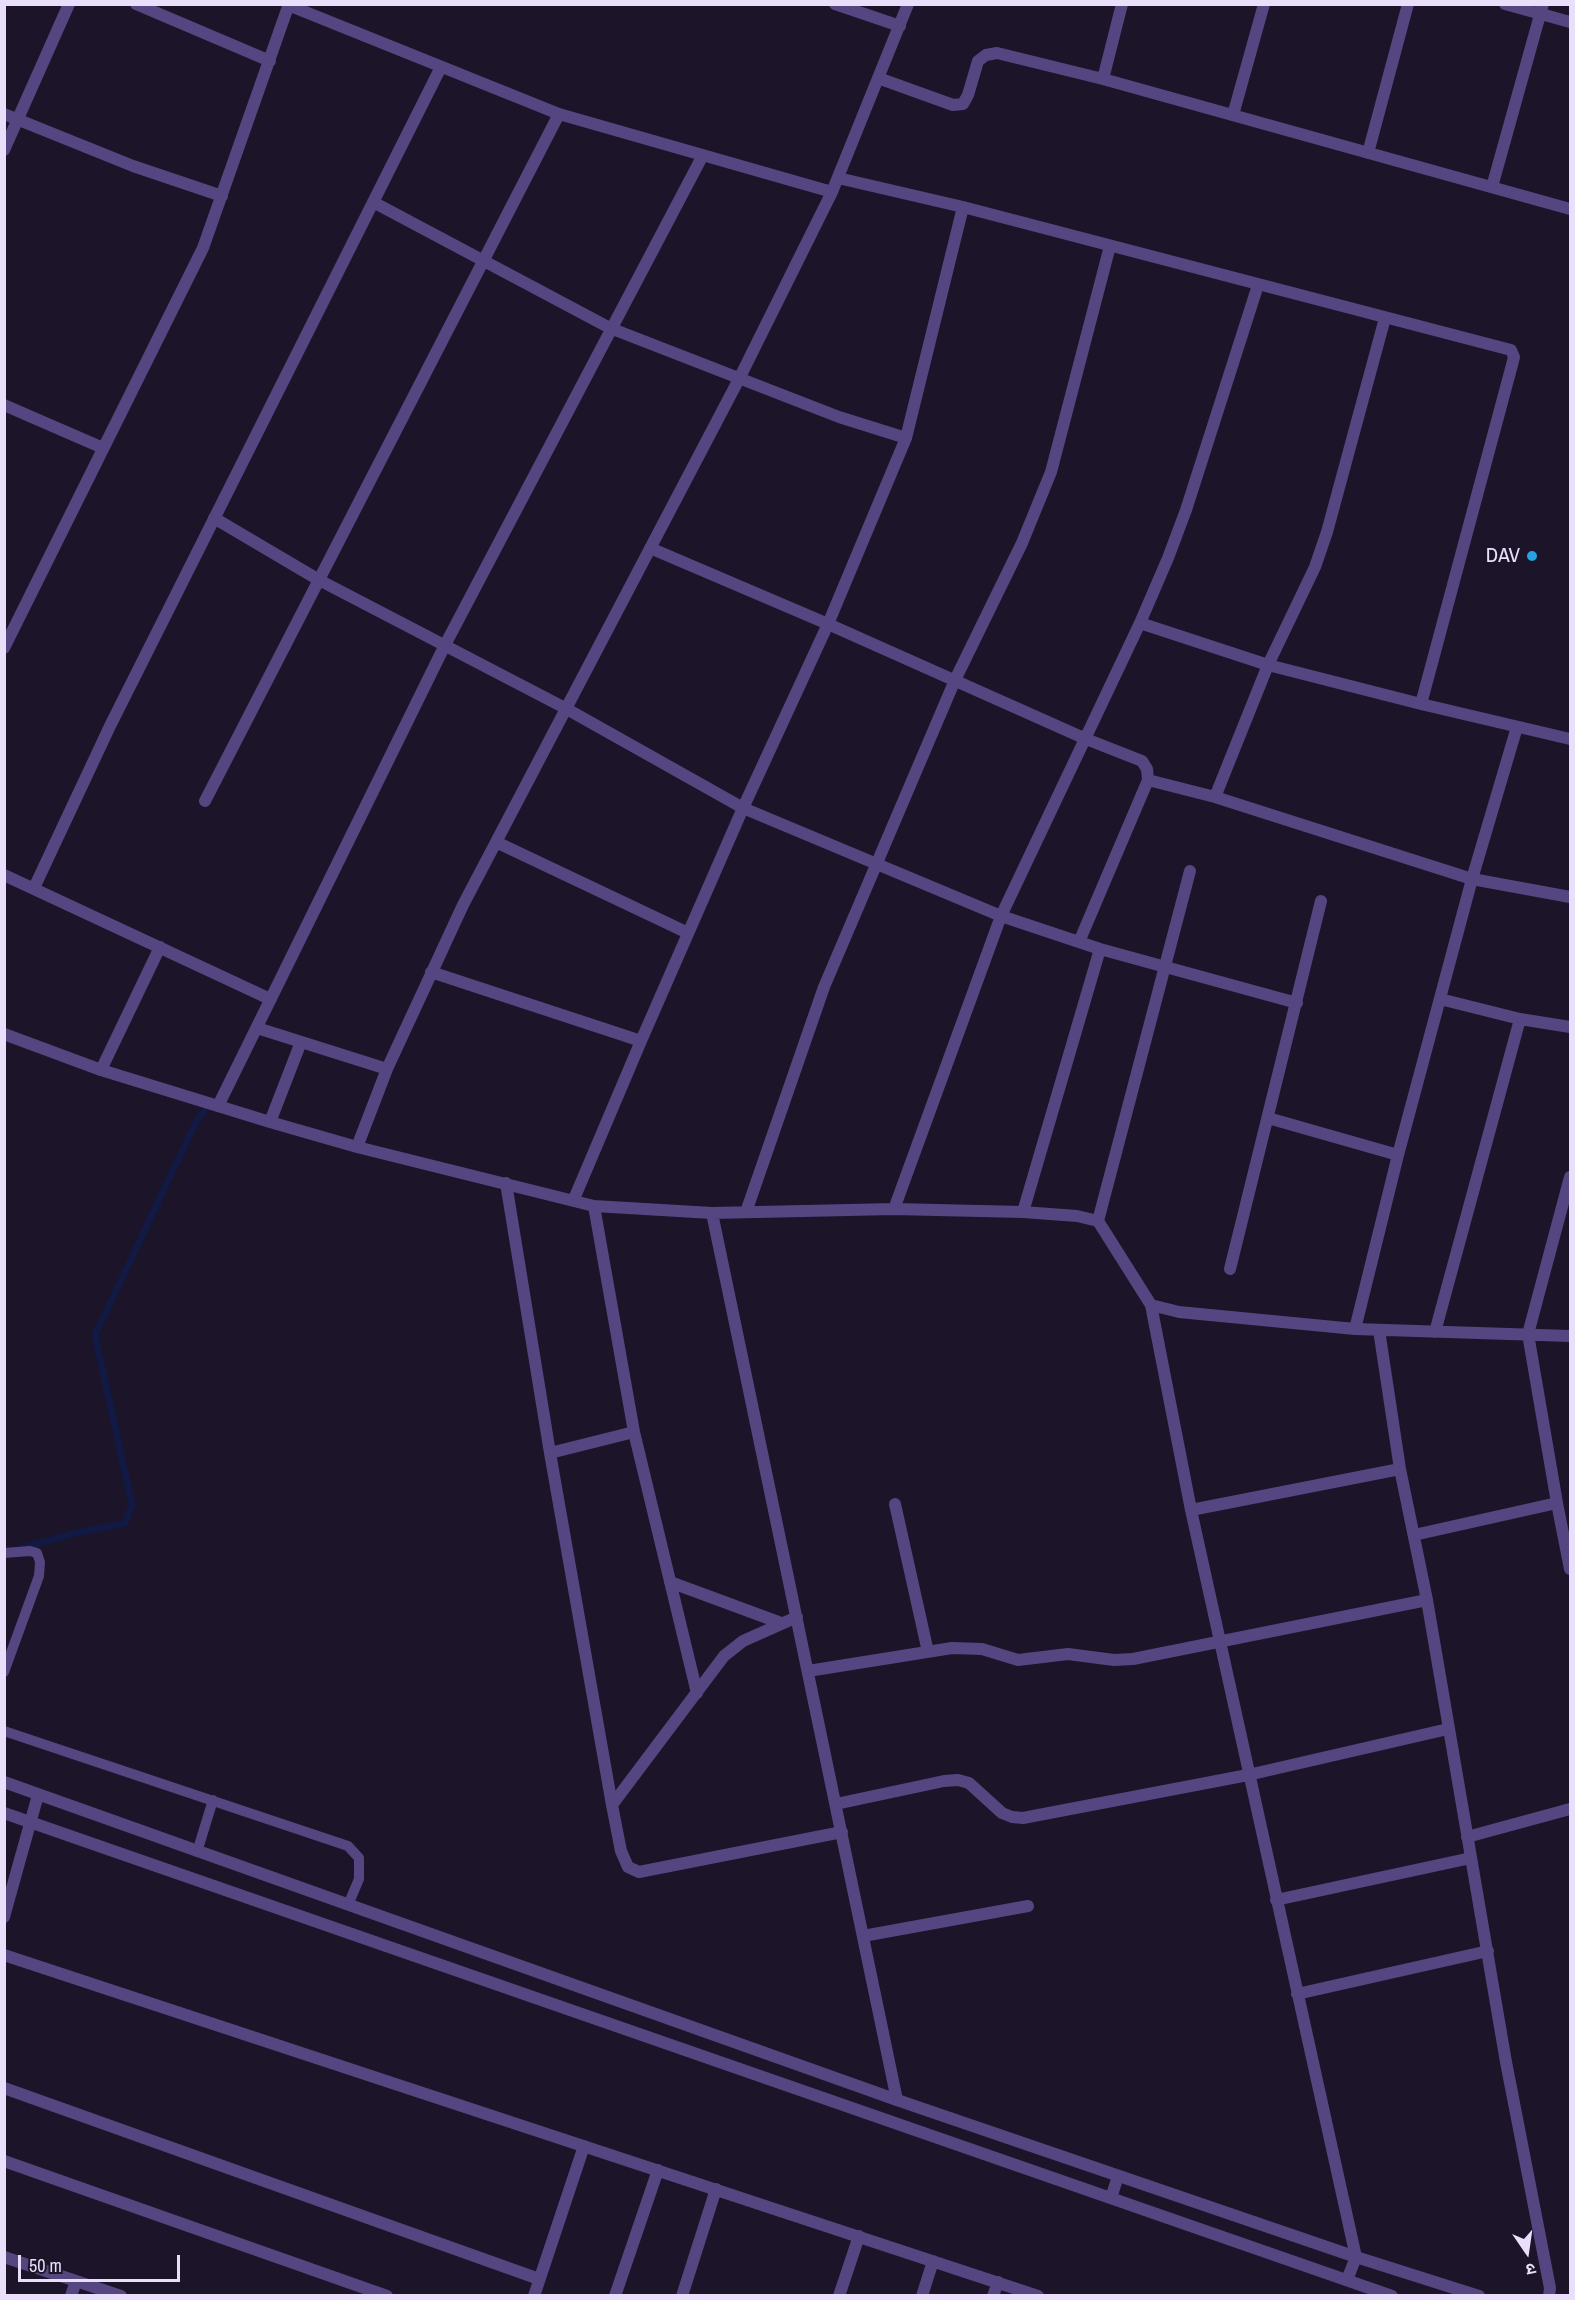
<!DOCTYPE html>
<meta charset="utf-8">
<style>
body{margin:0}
#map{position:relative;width:1575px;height:2300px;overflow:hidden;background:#1c1428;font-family:"Archivo Narrow","Noto Sans Devanagari",sans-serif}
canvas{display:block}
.frame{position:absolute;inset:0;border:6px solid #e9dffb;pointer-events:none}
.north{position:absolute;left:1497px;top:2222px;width:60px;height:60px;-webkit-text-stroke:4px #1c1428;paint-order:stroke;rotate:167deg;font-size:16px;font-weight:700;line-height:24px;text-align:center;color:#e9dffb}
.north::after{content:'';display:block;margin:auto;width:21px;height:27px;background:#e9dffb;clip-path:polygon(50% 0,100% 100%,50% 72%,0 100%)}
.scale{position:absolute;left:18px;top:2255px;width:162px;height:27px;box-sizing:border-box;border:3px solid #e9dffb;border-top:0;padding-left:8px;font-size:18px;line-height:21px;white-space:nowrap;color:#e9dffb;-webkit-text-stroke:4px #1c1428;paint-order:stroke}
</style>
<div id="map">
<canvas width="1575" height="2300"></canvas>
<div class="frame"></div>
<div class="north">उ</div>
<div class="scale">50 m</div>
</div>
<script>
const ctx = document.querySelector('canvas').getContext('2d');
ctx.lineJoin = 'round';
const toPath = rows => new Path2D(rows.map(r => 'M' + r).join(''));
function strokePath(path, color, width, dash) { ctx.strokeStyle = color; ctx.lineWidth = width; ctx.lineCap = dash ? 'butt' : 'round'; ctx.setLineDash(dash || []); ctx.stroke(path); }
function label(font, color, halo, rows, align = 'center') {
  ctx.font = font + ' "Archivo Narrow",sans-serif'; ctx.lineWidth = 5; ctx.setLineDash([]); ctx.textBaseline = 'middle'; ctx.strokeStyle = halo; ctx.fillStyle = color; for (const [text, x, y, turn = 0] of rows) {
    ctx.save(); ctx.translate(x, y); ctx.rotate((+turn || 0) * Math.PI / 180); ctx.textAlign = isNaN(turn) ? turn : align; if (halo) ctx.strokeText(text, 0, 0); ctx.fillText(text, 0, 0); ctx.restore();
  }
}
const stream = toPath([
 [21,1548,80,1532,125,1523,132,1505,95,1335,195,1124,204,1111]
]);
const service = toPath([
 [4,1553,30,1551,37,1553,40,1562,39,1576,4,1672],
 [4,1731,348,1846,359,1858,359,1879,348,1905],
 [197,1852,213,1800]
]);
const minor = toPath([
 [136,4,270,61],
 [835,4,900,26],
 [1505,4,1570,22],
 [288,5,559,114,832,192],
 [878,78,953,105,963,104,968,95,978,61,986,55,997,53,1103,79,1570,209],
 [1103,79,1122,4],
 [4,114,133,166,222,196],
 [1233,115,1264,4],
 [4,150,69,4],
 [1368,153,1408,4],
 [838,178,963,207,1511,350,1514,357,1512,365,1421,704],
 [1492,187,1543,4],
 [373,202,610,328,839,417,906,438],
 [4,405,103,448],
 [214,518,319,580,565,708,743,808,1001,916,1100,949,1297,1003],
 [650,548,828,624,1086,739,1142,761,1147,769,1148,780,1079,942],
 [1140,623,1268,665,1421,704,1570,739],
 [4,648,203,248,289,4],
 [1148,780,1215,797,1472,879,1570,897],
 [1215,797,1268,665,1315,567,1327,532,1385,318],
 [205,801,559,114],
 [496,842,688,933],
 [4,875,270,999],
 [34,888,110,726,441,67],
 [431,972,641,1041],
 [1440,999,1520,1019,1570,1027],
 [257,1028,387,1069],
 [4,1034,101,1070,270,1122,357,1147,594,1206,712,1213,894,1209,1023,1212,1077,1216,1098,1221,1151,1305,1179,1312,1355,1329,1570,1336],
 [101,1070,160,947],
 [218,1106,445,645,703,155],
 [1268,1118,1398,1155],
 [270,1122,301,1042],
 [357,1147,387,1069,463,905,739,379,832,192,908,4],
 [1570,1177,1528,1334,1557,1503,1570,1569],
 [506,1183,550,1453,612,1805,621,1851,628,1867,639,1872,842,1832],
 [574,1199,641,1041,743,808,828,624,906,438,963,207],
 [594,1206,634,1432,697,1693],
 [894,1209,1001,916,1140,623,1168,558,1186,510,1258,285],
 [746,1212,824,987,955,680,1022,543,1051,472,1110,246],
 [1023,1212,1100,949],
 [712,1213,897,2100],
 [1098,1221,1190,871],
 [1230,1269,1321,901],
 [1151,1305,1191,1510,1356,2257,1347,2280],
 [1355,1329,1398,1155,1472,879,1517,727],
 [1379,1330,1400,1469,1427,1600,1506,2062,1550,2288,1549,2296],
 [1435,1332,1520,1019],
 [550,1453,634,1432],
 [895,1504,928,1652],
 [1191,1510,1400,1469],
 [1414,1535,1557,1503],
 [670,1582,781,1623],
 [808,1671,952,1648,982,1649,1018,1660,1068,1654,1114,1660,1133,1659,1427,1600],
 [836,1804,944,1781,958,1780,969,1783,1002,1813,1012,1817,1023,1818,1248,1775,1448,1729],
 [612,1805,724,1656,743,1641,797,1617],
 [1467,1837,1570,1809],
 [1276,1900,1471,1858],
 [4,1917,38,1795],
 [863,1936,1028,1906],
 [4,1955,1038,2296],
 [1297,1994,1488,1951],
 [4,2088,539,2279],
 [4,2161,387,2296],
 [4,2257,121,2296],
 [71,2296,76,2281],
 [534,2296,584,2146],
 [615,2296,658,2170],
 [682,2296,716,2189],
 [839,2296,859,2236],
 [922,2296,933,2261],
 [993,2296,998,2282]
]);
const tertiary = toPath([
 [4,1782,897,2100,1356,2257,1479,2296],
 [4,1813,1392,2296],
 [1111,2198,1118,2176]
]);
const markers = [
 [1532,556,6,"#23a4e3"]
];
const poiNames = [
 ["DAV",1520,556]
];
strokePath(stream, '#121943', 7);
strokePath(service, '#554581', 10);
strokePath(minor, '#554581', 12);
strokePath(tertiary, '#554581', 12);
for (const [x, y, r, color] of markers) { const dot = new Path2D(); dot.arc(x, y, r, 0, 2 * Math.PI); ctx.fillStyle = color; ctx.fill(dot); strokePath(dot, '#1c1428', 2); }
label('21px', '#e9dffb', '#1c1428', poiNames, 'right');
</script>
